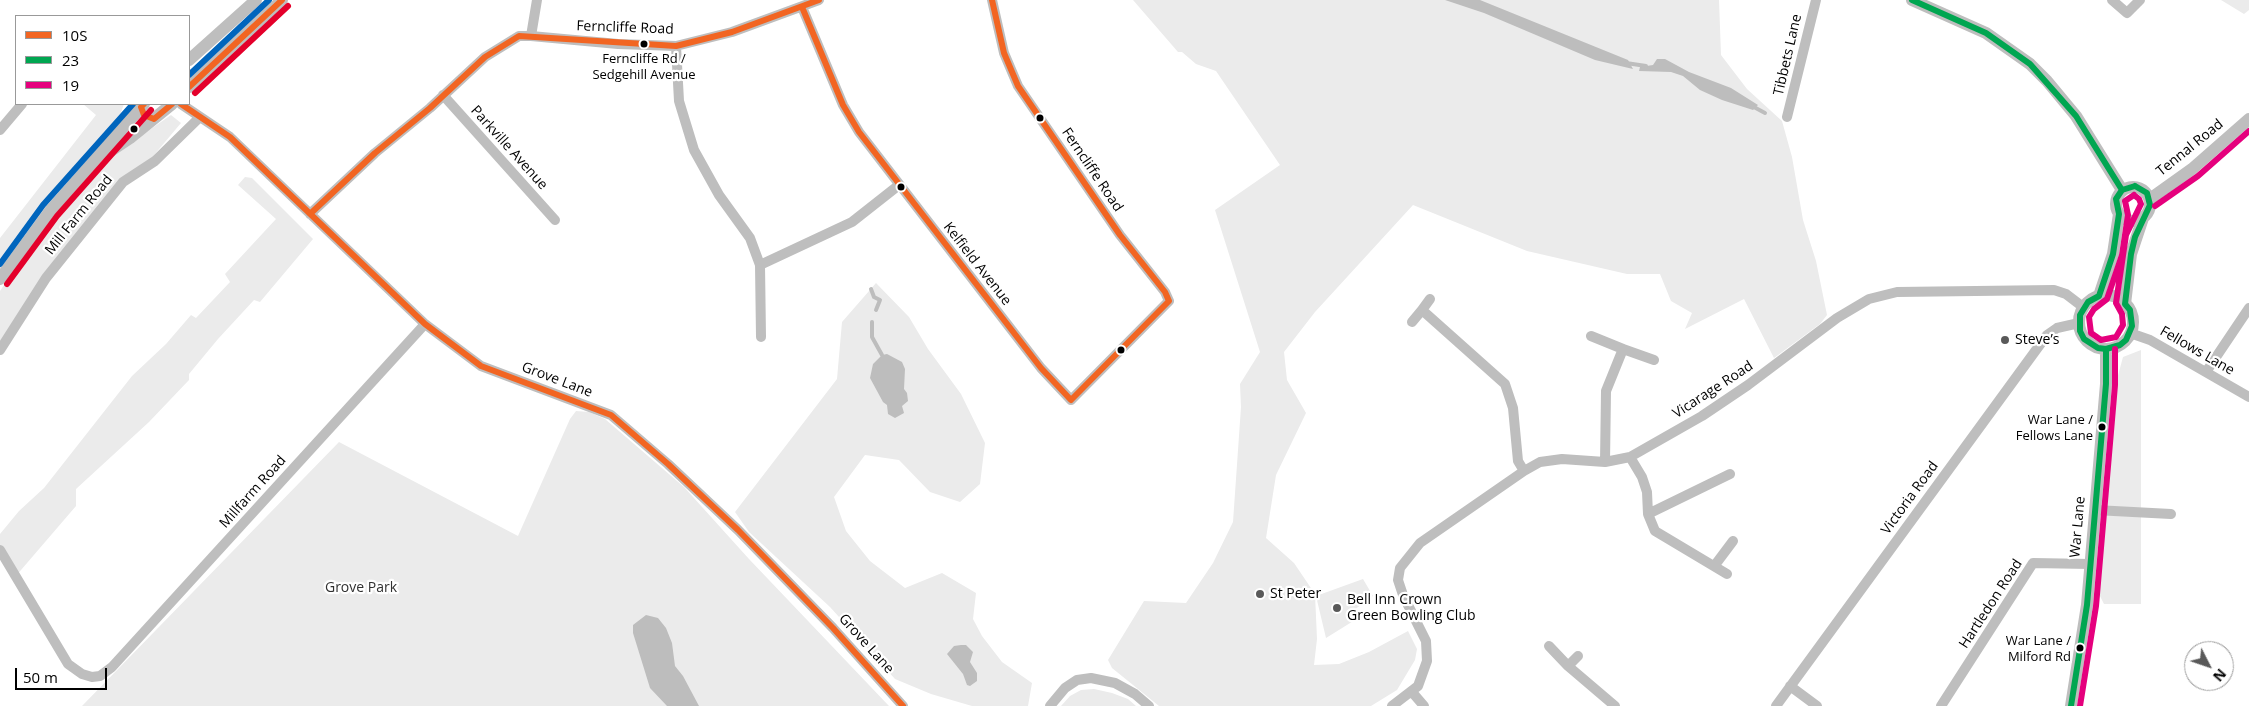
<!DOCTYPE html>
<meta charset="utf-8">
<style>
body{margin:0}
#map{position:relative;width:2249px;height:706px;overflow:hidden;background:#fff;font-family:"Open Sans",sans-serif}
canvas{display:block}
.legend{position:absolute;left:15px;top:15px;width:175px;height:90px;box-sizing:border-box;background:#fff;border:1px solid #999;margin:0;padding:6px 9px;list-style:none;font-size:15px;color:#000}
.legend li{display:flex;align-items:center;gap:10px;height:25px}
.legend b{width:25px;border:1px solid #999}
.north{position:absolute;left:2184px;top:641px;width:50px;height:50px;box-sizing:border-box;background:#fff;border:1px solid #999;border-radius:50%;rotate:131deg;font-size:14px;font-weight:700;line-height:20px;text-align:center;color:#000}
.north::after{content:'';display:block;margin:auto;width:18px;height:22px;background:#595959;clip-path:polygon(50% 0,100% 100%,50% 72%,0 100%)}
.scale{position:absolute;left:15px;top:668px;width:92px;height:22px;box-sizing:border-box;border:2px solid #000;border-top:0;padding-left:6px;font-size:15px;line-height:18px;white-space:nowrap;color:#000;-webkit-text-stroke:4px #fff;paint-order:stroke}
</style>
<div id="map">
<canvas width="2249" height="706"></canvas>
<ul class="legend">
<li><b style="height:6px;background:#f26522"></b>10S</li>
<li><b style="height:6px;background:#00a651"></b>23</li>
<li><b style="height:6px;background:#e5007d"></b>19</li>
</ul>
<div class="north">N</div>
<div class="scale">50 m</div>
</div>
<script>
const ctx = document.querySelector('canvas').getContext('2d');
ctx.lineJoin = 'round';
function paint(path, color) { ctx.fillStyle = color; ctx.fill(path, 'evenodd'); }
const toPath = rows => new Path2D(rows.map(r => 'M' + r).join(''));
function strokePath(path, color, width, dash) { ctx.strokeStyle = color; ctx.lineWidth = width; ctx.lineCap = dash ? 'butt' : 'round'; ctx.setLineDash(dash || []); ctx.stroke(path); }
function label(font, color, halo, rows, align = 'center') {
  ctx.font = font + ' "Open Sans",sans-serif'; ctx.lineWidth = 4.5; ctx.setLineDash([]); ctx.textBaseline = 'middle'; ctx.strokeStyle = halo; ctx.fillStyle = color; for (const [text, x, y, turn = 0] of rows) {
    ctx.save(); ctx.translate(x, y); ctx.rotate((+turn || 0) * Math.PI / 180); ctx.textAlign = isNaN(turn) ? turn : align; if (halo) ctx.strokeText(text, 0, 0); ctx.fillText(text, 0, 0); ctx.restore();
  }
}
const green = toPath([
 [1133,0,1719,0,1721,55,1747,89,1782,121,1792,157,1803,220,1816,261,1827,315,1820,324,1774,358,1744,299,1685,329,1692,313,1671,301,1660,274,1627,274,1527,251,1413,205,1315,312,1284,352,1287,380,1306,413,1276,475,1266,538,1294,563,1315,594,1317,639,1314,665,1339,664,1369,652,1408,631,1417,649,1415,660,1397,690,1371,706,1159,706,1112,668,1108,660,1144,601,1186,603,1213,563,1233,522,1241,407,1240,384,1260,352,1215,210,1280,165,1216,71,1196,64,1182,52,1178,52],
 [2221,0,2249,0,2249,10,2244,14],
 [83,104,124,104,120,115,57,192,0,269,0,238,96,115],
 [171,115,181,123,149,161,117,182,44,276,0,342,0,291,20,261,71,196,109,158],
 [245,177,252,178,313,239,260,302,254,300,218,339,189,374,189,380,149,422,76,489,76,506,15,577,0,550,0,534,19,511,44,488,132,376,166,344,191,315,196,318,230,282,225,274,276,219,238,185],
 [876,283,909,317,928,349,961,394,985,443,980,484,960,502,930,492,899,460,865,455,834,497,846,531,870,561,905,588,942,573,976,593,973,619,982,636,1002,662,1032,683,1028,706,972,706,931,694,895,679,830,607,749,532,735,512,837,379,842,322],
 [2141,350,2141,604,2104,604,2099,594,2116,383,2123,357],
 [576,411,589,412,605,419,684,487,749,559,889,706,82,706,339,442,518,536,570,419],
 [1363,579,1373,596,1354,610,1355,620,1326,638,1316,596],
 [1094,689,1112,693,1128,699,1136,706,1061,706,1070,696,1081,690]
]);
const water = toPath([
 [1445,0,1480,0,1628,60,1633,69,1595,60,1484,13],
 [1657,59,1665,59,1689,72,1731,88,1758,105,1753,110,1722,100,1700,90,1683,76,1671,72,1639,71,1640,67,1653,65],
 [887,354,902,362,905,369,904,389,907,393,908,401,902,406,904,413,895,418,888,414,887,405,883,402,870,378,873,364,882,355],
 [646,615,658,618,666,628,672,643,675,666,683,676,699,706,667,706,650,688,633,633,633,625],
 [961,645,966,645,973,652,970,662,977,673,977,681,970,686,967,685,963,674,947,654,954,646]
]);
const stream = toPath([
 [1626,63,1646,66],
 [1752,106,1765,113],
 [871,289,874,297,880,300,876,310],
 [872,322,872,337,882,355]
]);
const minor = toPath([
 [2112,0,2127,13,2140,0],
 [802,7,843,105,859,132,1041,368,1071,400,1169,301,1165,292,1120,235,1018,86,1004,53,992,0],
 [531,36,537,0],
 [676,46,679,101,694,150,719,195,750,238,760,265,761,337],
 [443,95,555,220],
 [181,104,230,137,425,324,481,366,611,415,668,464,738,530,833,628,903,706],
 [1787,117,1816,0],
 [0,130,22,104],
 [310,214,375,153,430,108,485,57,519,36,531,36,618,44,676,46,732,32,819,0],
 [760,265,852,222,899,185],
 [1430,299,1422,310,1505,384,1513,408,1518,461,1524,471],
 [1412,322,1422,310],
 [2130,333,2150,340,2249,397],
 [1591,336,1623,349],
 [0,350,46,278,123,182,155,161,200,117],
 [2206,372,2249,308],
 [1630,457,1642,477,1647,492,1648,514,1655,531,1727,574],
 [1605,462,1606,391,1623,349,1654,360],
 [2095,510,2171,514],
 [1648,514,1730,474],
 [0,550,68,664,82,674,92,677,100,676,112,667,425,324],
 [1715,565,1733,541],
 [1549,646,1568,666,1615,706],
 [1568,666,1578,656],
 [1790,686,1817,706],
 [1412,692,1424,706],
 [1050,706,1065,688,1077,680,1091,678,1115,683,1135,694,1149,706],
 [1392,706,1418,686,1427,661,1426,641,1403,595,1398,580,1400,568,1420,543,1524,471,1540,462,1562,459,1605,462,1630,457,1702,416,1748,385,1837,318,1869,299,1897,292,2054,290,2066,294,2083,307],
 [1776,706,2047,335,2057,328,2079,323],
 [1941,706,2033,563,2090,564]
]);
const tertiary = toPath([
 [1912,0,1986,33,2030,64,2047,81,2076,116,2122,190],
 [189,60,256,0],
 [189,87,282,0],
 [106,154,130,138,172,104],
 '2116 204a17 17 0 1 1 34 0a17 17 0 1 1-34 0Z',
 [2150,199,2192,169,2249,119],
 [0,279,50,211,144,104],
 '2079 322a27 27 0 1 1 54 0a27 27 0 1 1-54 0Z',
 [2099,296,2113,254,2119,214],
 [2125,304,2131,254,2143,218],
 [2071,706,2087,605,2106,384,2106,349]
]);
const bus1 = toPath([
 [802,7,843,105,859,132,1041,368,1071,400,1169,301,1165,292,1120,235,1018,86,1004,53,992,0],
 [189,87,282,0],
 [144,104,141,107,144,115,154,119,172,104],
 [181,104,230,137,425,324,481,366,611,415,668,464,738,530,833,628,903,706],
 [310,214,375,153,430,108,485,57,519,36,676,46,732,32,819,0]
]);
const bus2 = toPath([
 [1912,0,1986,33,2030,64,2076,116,2122,190],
 [2135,186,2147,193,2150,205,2135,237,2131,254,2125,304,2130,310,2132,326,2126,340,2120,345,2106,349,2098,348,2084,339,2080,331,2080,315,2088,302,2099,296,2113,254,2119,214,2116,199,2122,190,2135,186],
 [2071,706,2087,605,2106,384,2106,349]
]);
const bus3 = toPath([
 [2134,195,2139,199,2141,204,2126,235,2116,303,2122,314,2123,325,2116,337,2101,340,2091,333,2089,317,2094,309,2107,299,2122,255,2128,215,2125,201,2134,195],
 [2155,206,2198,176,2249,131],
 [2080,706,2096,606,2115,385,2115,349]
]);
const bus4 = toPath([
 [195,93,288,6],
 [7,284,57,216,151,110]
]);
const bus5 = toPath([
 [189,75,269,0],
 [0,264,43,205,133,104]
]);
const markers = [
 [644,44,4.5,"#000"],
 [1040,118,4.5,"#000"],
 [134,129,4.5,"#000"],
 [901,187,4.5,"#000"],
 [2005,340,5,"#595959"],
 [1121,350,4.5,"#000"],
 [2102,427,4.5,"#000"],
 [1260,594,5,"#595959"],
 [1337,608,5,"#595959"],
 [2080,648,4.5,"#000"]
];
const busNames = [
 ["Ferncliffe Rd /",644,59,"center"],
 ["Sedgehill Avenue",644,75,"center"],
 ["War Lane /",2093,420],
 ["Fellows Lane",2093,436],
 ["War Lane /",2071,641],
 ["Milford Rd",2071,657]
];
const streetNames = [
 ["Ferncliffe Road",625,28,2],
 ["Tibbets Lane",1788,55,-77],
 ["Parkville Avenue",509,148,48],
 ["Tennal Road",2190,148,-39],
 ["Ferncliffe Road",1092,170,56],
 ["Mill Farm Road",79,215,-51],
 ["Kelfield Avenue",977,264,52],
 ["Fellows Lane",2197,351,30],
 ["Grove Lane",557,380,21],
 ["Vicarage Road",1713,390,-33],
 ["Millfarm Road",253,492,-48],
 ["Victoria Road",1910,498,-54],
 ["War Lane",2078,527,-85],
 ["Hartledon Road",1991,604,-57],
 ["Grove Lane",866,644,48]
];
const poiNames = [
 ["Steve’s",2015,340],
 ["St Peter",1270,594],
 ["Bell Inn Crown",1347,600],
 ["Green Bowling Club",1347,616]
];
const parkNames = [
 ["Grove Park",361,588]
];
paint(green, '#ebebeb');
paint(water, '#bdbdbd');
strokePath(stream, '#bdbdbd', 4);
strokePath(minor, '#bebebe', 10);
strokePath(tertiary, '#bebebe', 12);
strokePath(bus1, '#f26522', 6);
strokePath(bus2, '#00a651', 6);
strokePath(bus3, '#e5007d', 6);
strokePath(bus4, '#e4002b', 6);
strokePath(bus5, '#0065bd', 6);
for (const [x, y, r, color] of markers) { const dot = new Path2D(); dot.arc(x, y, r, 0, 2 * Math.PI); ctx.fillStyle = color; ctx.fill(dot); strokePath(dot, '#fff', 2); }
label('13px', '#000', '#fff', busNames, 'right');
label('14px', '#000', '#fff', streetNames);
label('14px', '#000', '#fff', poiNames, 'left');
label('14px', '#313131', '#fff', parkNames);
</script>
